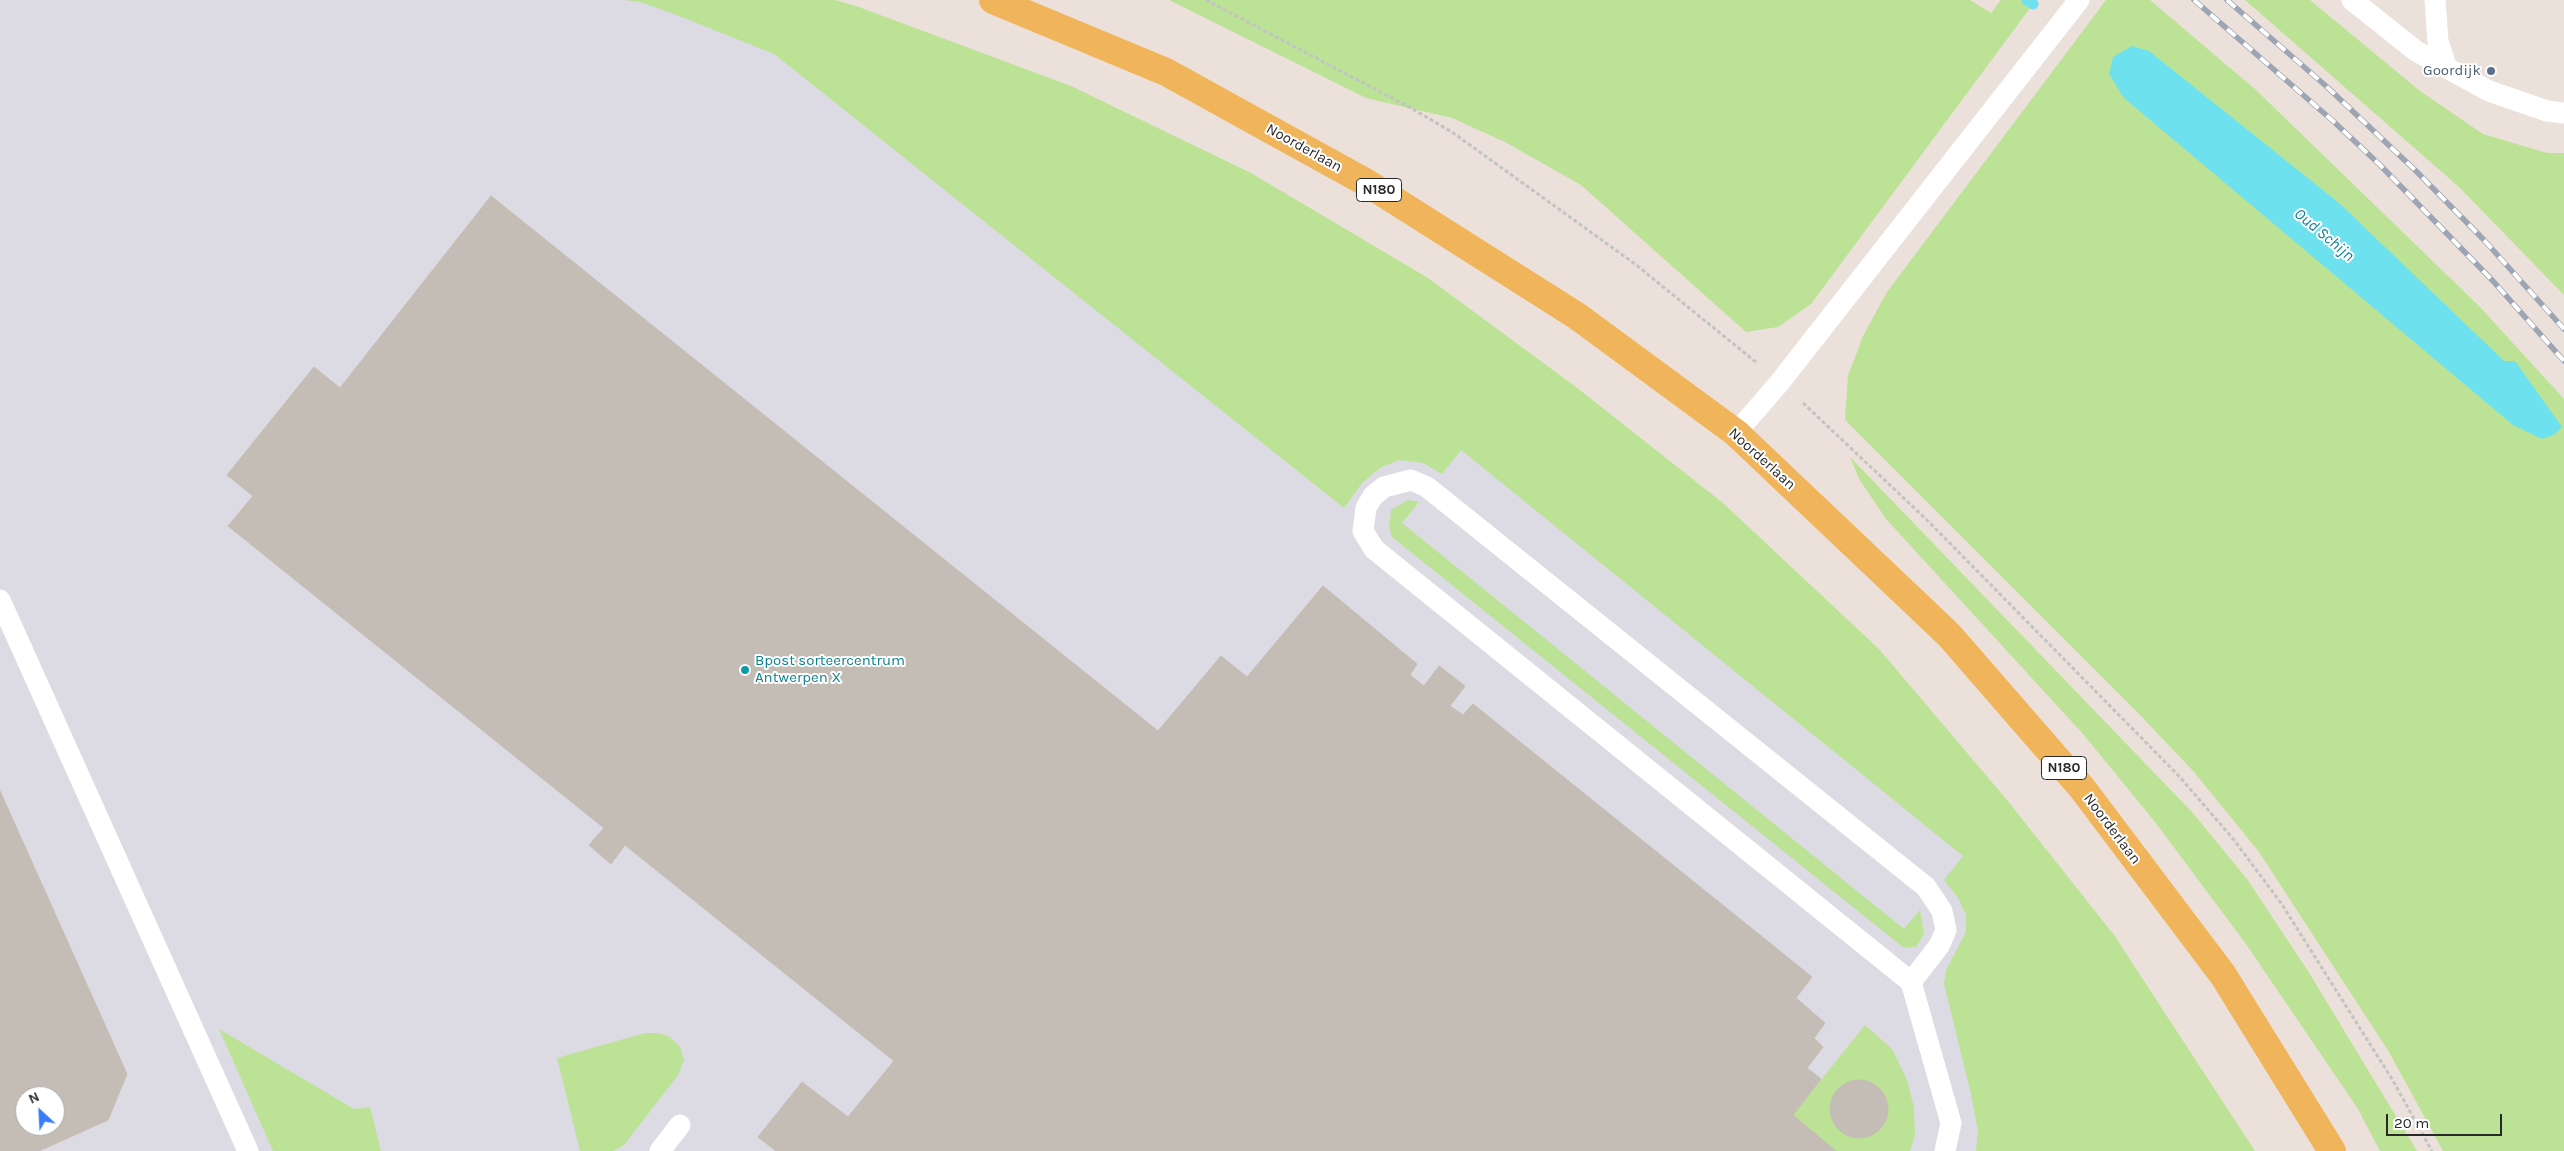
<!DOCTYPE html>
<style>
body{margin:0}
#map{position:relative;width:2564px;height:1151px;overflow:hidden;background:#ebe1da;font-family:Karla,sans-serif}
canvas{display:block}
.north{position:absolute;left:15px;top:1086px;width:50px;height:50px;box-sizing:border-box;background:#fff;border:1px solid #a9a9a9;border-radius:50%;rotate:335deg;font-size:14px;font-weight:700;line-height:20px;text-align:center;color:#292929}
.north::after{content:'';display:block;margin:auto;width:18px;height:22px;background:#397cf9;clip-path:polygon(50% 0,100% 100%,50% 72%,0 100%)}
.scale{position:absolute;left:2386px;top:1114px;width:116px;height:22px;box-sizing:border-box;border:2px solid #292929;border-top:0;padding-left:6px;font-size:15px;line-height:18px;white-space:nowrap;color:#292929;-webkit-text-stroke:4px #fff;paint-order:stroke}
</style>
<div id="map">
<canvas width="2564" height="1151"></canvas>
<div class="north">N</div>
<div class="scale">20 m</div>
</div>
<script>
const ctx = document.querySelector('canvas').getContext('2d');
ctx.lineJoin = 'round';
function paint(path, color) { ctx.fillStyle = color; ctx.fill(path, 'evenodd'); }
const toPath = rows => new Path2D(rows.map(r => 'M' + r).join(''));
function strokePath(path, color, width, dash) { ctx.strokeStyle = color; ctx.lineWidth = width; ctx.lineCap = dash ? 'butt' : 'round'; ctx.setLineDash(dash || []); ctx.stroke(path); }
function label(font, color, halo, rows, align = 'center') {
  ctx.font = font + ' Karla,sans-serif'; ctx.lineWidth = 4; ctx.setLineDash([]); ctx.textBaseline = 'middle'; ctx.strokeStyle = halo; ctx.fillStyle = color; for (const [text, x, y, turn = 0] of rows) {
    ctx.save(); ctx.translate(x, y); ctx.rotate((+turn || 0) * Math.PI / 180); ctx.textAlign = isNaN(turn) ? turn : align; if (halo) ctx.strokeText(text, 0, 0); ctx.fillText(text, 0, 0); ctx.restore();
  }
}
const industrial = toPath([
 [0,0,725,0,1749,587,2211,1151,0,1151],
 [25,1096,55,1096,55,1126,25,1126]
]);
const green = toPath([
 [624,0,835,0,856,6,1071,86,1251,173,1428,278,1576,387,1723,503,1879,649,2007,800,2114,935,2255,1151,1976,1151,1978,1131,1971,1094,1944,984,1946,970,1966,932,1966,915,1958,898,1944,880,1963,856,1461,450,1442,474,1423,463,1399,460,1380,468,1362,483,1344,508,774,54,674,14,640,2],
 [1169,0,1970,0,1991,13,2001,0,2036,0,1811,304,1778,327,1746,332,1581,185,1505,142,1452,118,1366,98],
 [2106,0,2150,0,2256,90,2480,307,2564,399,2564,1151,2443,1151,2389,1052,2259,852,2194,772,2141,716,1845,420,1848,376,1863,336,1887,292],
 [2245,0,2310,0,2420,91,2483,134,2547,153,2564,153,2564,295,2459,187],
 [1850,457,2192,812,2247,879,2308,971,2417,1151,2380,1151,2358,1109,2246,944,2155,822,2083,734,1886,519,1859,479],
 [1408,500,1419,502,1402,523,1904,929,1920,910,1924,934,1916,947,1904,948,1392,537,1389,527,1391,510],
 [1865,1025,1892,1049,1907,1080,1914,1108,1915,1135,1910,1151,1836,1151,1793,1115],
 [219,1029,354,1109,370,1107,381,1151,273,1151],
 [645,1033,659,1033,670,1037,680,1047,684,1060,678,1075,624,1145,614,1151,580,1151,557,1058]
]);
const water = toPath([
 [2132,46,2149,51,2339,203,2504,361,2515,361,2562,427,2555,434,2542,439,2513,425,2124,98,2109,74,2113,57]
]);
const stream = toPath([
 [2027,0,2033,4]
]);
const building = toPath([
 [491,196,1158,731,1221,656,1247,677,1323,586,1417,664,1410,675,1424,686,1439,666,1465,686,1450,706,1463,715,1473,704,1812,977,1796,998,1825,1023,1814,1038,1823,1047,1807,1068,1821,1079,1793,1115,1836,1151,776,1151,758,1137,802,1082,848,1117,894,1061,625,845,611,864,589,845,604,828,228,526,253,496,227,475,314,367,340,388,491,196],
 [0,791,127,1074,108,1120,39,1151,0,1151,0,791],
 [25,1096,55,1096,55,1126,25,1126,25,1096],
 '1830 1109a29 29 0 1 1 58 0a29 29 0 1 1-58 0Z'
]);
const path = toPath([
 [1206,0,1409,107,1452,132,1635,264,1757,363],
 [1803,403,1928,521,2178,775,2234,840,2281,903,2392,1079,2432,1151]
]);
const lane = toPath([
 [2352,0,2416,51,2489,91,2547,111,2564,113],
 [2435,0,2438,42,2447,68],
 [1736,433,1780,382,2079,0],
 [0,600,248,1151],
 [1911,982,1939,946,1946,930,1942,911,1926,887,1427,487,1411,480,1384,487,1373,496,1366,508,1363,531,1374,549,1911,982,1951,1123,1945,1151],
 [660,1151,680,1125]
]);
const primary = toPath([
 [993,0,1166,72,1367,183,1577,316,1736,433,1949,635,2082,788,2223,975,2332,1151]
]);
const rail = toPath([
 [2194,0,2333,121,2380,165,2493,281,2564,361],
 [2227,0,2326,86,2415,170,2484,240,2564,329]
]);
const markers = [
 [2491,71,5,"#5c6f8a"],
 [745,670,5,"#0f9aa8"]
];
const shields = [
 [1379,190,45],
 [2064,768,45]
];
const shieldNames = [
 ["N180",1379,190],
 ["N180",2064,768]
];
const serviceNames = [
 ["Goordijk",2481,71]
];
const streetNames = [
 ["Noorderlaan",1304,148,29],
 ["Noorderlaan",1762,459,42],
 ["Noorderlaan",2112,829,53]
];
const cultureNames = [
 ["Bpost sorteercentrum",755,661],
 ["Antwerpen X",755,678]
];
const waterNames = [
 ["Oud Schijn",2324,235,40]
];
paint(industrial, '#dcdbe3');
paint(green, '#bce296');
paint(water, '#6de1ee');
strokePath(stream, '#6de1ee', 11);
paint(building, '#c3bdb6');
strokePath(building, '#c6bdb4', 1);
strokePath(path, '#c3c3c3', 3, [4, 2.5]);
strokePath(lane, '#fff', 21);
strokePath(primary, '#f0b55a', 28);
strokePath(rail, '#9da4b3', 5.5);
strokePath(rail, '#fff', 4, [11]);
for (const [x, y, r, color] of markers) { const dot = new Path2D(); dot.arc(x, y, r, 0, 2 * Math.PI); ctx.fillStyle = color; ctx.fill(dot); strokePath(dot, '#fff', 2); }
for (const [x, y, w] of shields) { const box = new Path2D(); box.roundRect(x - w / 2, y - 11.5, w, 23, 4); ctx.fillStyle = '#fff'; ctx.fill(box); strokePath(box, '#292929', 1); }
label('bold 14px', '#292929', null, shieldNames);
label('15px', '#4e5e75', '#fff', serviceNames, 'right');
label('15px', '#292929', '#fff', streetNames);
label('15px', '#0d838f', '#fff', cultureNames, 'left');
label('italic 16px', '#0d7f98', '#fff', waterNames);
</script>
